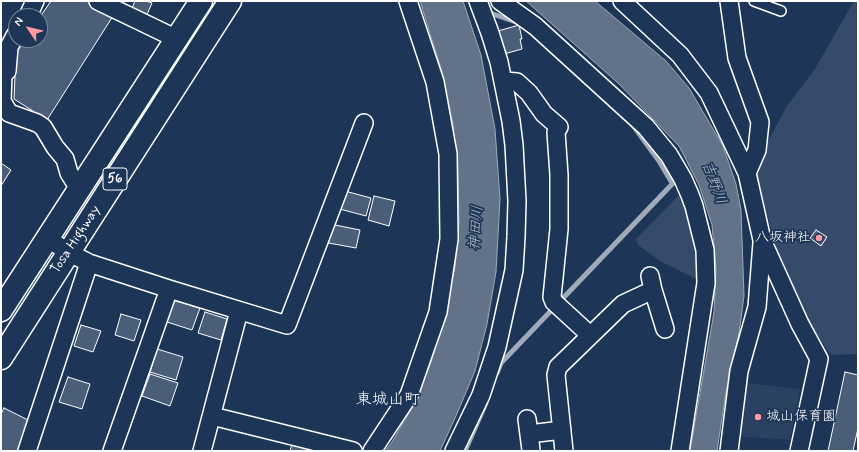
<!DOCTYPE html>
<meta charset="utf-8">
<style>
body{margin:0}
#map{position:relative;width:859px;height:452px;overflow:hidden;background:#1d3557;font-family:Mynerve,sans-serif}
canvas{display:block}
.frame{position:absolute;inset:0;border:2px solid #fff;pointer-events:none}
.north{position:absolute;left:8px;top:8px;width:40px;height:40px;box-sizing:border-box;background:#1d3557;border:1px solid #77869a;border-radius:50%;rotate:305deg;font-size:11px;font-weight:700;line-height:16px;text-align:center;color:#fff}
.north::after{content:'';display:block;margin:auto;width:14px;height:18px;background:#ff9aa2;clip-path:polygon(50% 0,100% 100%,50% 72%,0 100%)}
</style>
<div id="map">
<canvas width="859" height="452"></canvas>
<div class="frame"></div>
<div class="north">N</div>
</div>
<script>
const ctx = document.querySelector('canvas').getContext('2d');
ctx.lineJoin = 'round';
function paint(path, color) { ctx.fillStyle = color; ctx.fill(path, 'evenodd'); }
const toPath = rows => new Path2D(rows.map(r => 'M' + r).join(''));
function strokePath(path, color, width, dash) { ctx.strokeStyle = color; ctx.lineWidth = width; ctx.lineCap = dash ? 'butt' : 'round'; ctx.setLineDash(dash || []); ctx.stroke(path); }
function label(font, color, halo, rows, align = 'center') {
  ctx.font = font + ' Mynerve,"Klee One",sans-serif'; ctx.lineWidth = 3.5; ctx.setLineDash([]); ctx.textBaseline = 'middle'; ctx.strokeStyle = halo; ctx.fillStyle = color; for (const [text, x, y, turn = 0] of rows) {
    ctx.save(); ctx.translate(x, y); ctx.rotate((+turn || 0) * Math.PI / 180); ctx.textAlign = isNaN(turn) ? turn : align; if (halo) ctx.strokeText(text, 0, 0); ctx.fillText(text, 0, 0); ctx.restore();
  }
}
const built = toPath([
 [746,383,800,389,790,440,735,436]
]);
const green = toPath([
 [854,1,858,1,858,354,831,355,808,322,786,283,754,167,787,106,815,69],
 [680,194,695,227,700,281,660,261,638,245,636,239]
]);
const water = toPath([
 [420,1,463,1,481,55,495,129,500,199,496,272,487,324,475,371,456,416,440,451,385,451,392,442,414,404,431,362,445,316,455,267,459,223,458,171,453,124,442,72,420,1],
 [526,1,595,1,666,61,689,88,723,146,736,184,741,210,744,296,739,333,726,392,717,451,690,451,714,312,716,268,712,225,699,185,679,146,619,84,526,1]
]);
const stream = toPath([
 [490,13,519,23],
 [632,124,659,161,672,183],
 [497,373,501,363,676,180,674,176],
 [465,451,486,403]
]);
const building = toPath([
 [51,1,85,1,93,3,113,16,47,120,14,99,16,53,25,40,40,40,40,17,51,1],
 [135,1,146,1,152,3,145,19,130,13,135,1],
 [519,25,522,39,520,39,522,49,504,54,498,31,519,25],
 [1,163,11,170,1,186,1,163],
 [341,190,371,198,366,216,336,208,341,190],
 [374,196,395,201,389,226,368,220,374,196],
 [330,224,360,230,356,248,323,242,330,224],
 [816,230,827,237,821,246,810,238,816,230],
 [174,300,200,308,192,330,167,322,174,300],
 [205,312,227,319,221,340,198,333,205,312],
 [121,314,141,320,134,341,115,335,121,314],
 [81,325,101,331,93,352,74,346,81,325],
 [157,349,183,357,176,380,150,372,157,349],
 [845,372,858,375,858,428,853,451,828,451,845,372],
 [150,374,178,383,170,406,142,396,150,374],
 [68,377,90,384,82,409,59,402,68,377],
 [4,408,32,422,18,451,1,451,1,414,4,408],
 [292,444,317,449,316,451,290,451,292,444]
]);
const lane = toPath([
 [754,1,781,11]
]);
const street = toPath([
 [98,1,177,39],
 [500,1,535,26,646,127,669,155,683,179,690,195,694,206,705,250,706,283,680,451],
 [622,1,680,55,709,93,747,173,762,240,800,324,819,359,799,451],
 [729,1,737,58,760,122,757,150,747,173],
 [28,16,35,1],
 [16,34,9,47,7,71,3,75,2,101,9,113,37,123,43,127,55,147,65,159,69,173,79,189],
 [504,81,517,82,529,93,544,114,559,127,556,132,559,175,559,229,552,297,554,302,590,335],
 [47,238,68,252,89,263,169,289,287,325,364,123],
 [650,276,653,290,665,329],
 [212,416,353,451],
 [527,419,531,450],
 [529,434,562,430],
 [27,451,89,263],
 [112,451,169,289],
 [202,451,239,311],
 [372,451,409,395,438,312,449,239,448,154,435,82,408,1],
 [454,451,481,395,497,347,514,270,516,237,517,201,514,145,511,121,499,62,490,33,478,1],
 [564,451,556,375,558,367,623,304,653,290],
 [729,451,739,371,757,307,762,243]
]);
const highway = toPath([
 [1,310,201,1],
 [1,358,230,1]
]);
const markers = [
 [819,238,4,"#ff9aa2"],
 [758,417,4,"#ff9aa2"]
];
const shields = [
 [115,179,24]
];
const shieldNames = [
 ["56",115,179]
];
const poiNames = [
 ["八坂神社",811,238],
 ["城山保育園",766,417,"left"]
];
const streetNames = [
 ["Tosa Highway",76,240,-57]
];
const waterNames = [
 ["吉野川",713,183,70],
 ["神田川",477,228,-85]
];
const quarterNames = [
 ["東城山町",388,401]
];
paint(built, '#2a4161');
paint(green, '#364b69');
paint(water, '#617289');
strokePath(water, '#a0aab8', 1);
strokePath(stream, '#a0aab8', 5);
paint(building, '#4a5d79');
strokePath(building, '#fff', 1);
strokePath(lane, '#fff', 12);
strokePath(street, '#fff', 20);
strokePath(highway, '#fff', 25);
strokePath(lane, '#1d3557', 9);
strokePath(street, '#1d3557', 17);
strokePath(highway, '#1d3557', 22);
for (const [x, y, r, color] of markers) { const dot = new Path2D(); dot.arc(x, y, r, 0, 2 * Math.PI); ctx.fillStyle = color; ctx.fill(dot); strokePath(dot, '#1d3557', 1.5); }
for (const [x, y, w] of shields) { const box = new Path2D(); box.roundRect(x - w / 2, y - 11, w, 22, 3); ctx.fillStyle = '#1d3557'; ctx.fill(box); strokePath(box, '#fff', 1); }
label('bold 13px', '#fff', null, shieldNames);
label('14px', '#fff', '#1d3557', poiNames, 'right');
label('14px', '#fff', '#1d3557', streetNames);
label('italic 15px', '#b8c0ca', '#1d3557', waterNames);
label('16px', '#fff', '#1d3557', quarterNames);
</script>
